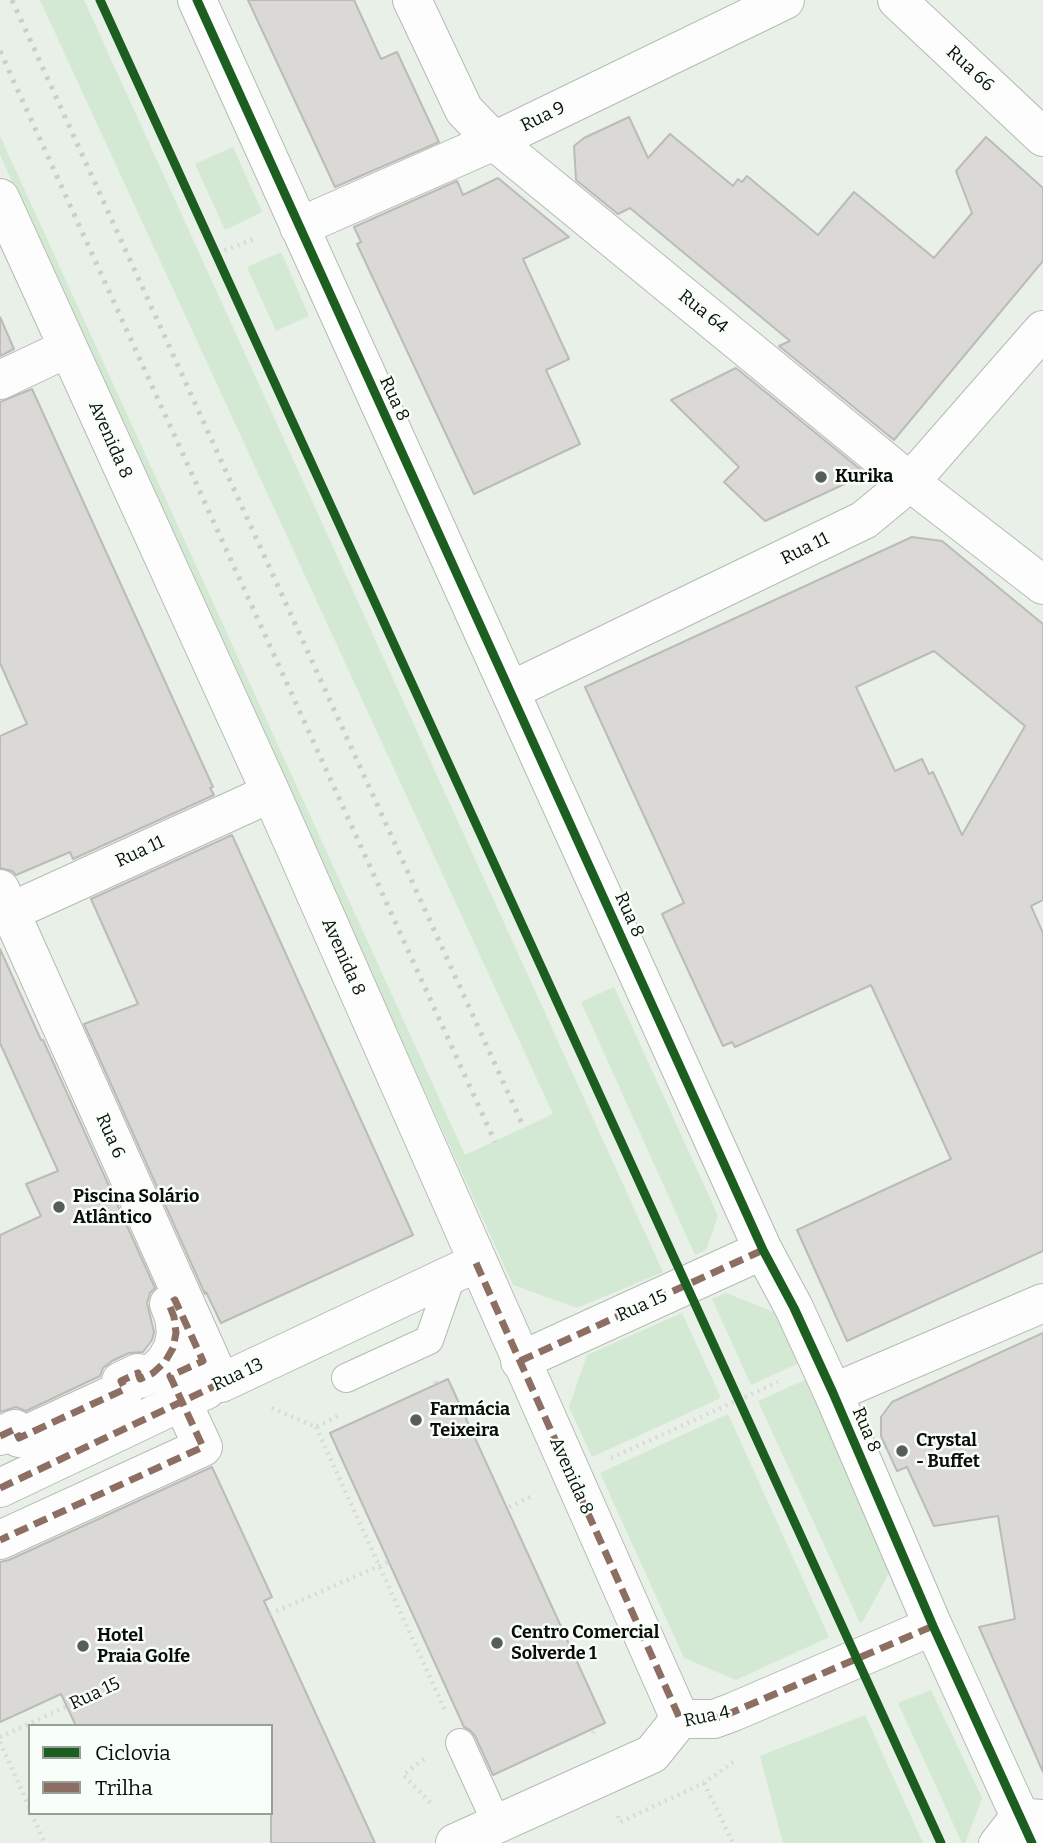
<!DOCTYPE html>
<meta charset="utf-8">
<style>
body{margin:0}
#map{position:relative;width:1043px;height:1843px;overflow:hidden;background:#e8f0e8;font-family:Bitter,serif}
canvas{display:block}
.legend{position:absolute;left:28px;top:1724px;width:245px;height:91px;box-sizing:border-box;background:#f8fef8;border:2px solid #989e98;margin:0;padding:9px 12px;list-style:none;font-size:21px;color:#090e09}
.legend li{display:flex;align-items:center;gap:14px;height:35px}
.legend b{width:35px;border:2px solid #989e98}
</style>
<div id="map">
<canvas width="1043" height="1843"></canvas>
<ul class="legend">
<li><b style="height:9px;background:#1b5e20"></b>Ciclovia</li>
<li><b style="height:9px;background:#8d6e63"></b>Trilha</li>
</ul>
</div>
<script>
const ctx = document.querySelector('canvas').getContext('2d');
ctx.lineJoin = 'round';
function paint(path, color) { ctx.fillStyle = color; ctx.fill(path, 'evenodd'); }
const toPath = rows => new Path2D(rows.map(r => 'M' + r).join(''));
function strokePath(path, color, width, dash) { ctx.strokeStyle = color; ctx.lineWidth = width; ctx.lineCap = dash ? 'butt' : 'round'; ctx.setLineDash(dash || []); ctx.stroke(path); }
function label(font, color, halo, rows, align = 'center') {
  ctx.font = font + ' Bitter,serif'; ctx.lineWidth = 5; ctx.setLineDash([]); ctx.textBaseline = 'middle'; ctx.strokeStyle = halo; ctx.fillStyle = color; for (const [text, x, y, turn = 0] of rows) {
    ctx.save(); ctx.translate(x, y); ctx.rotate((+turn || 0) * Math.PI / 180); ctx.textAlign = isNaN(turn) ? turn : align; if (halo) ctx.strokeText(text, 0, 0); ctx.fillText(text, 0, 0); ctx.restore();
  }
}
const green = toPath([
 [40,0,84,0,663,1272,577,1308,513,1285,0,155,0,136,465,1155,553,1114],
 [233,147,262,212,225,230,195,164],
 [281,252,309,316,276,331,247,267],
 [614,987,718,1216,706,1250,695,1255,581,1002],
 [726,1293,779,1314,801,1362,751,1385,712,1299],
 [682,1313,721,1398,592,1457,569,1407,587,1355],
 [809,1378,895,1562,863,1621,860,1623,758,1401],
 [728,1414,829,1637,736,1680,684,1658,600,1473],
 [931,1690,982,1798,965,1843,962,1843,898,1703],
 [865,1715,923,1843,783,1843,760,1756]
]);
const building = toPath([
 [248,0,354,0,381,59,397,52,439,142,335,187,248,0],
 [629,117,648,158,670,134,733,186,738,179,742,182,747,176,818,235,854,192,934,258,972,213,956,171,986,137,1043,188,1043,261,894,440,779,346,790,341,630,208,618,214,576,180,574,146,584,138,629,117],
 [498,178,569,237,523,259,569,359,546,370,580,444,474,494,357,244,361,242,354,227,457,181,463,195,498,178],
 [0,317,14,349,0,356,0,317],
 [736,368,866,474,765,521,724,482,739,467,671,400,736,368],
 [32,389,213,787,210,788,214,795,73,859,70,852,16,875,12,871,0,868,0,736,27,724,0,663,0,402,32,389],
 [912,537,942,541,1043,624,1043,900,1031,906,1043,933,1043,1251,847,1341,797,1230,951,1159,871,985,735,1047,732,1042,723,1046,662,914,684,903,585,687,912,537],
 [934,651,1025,726,962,835,933,772,929,774,922,759,895,771,856,687,934,651],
 [232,835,413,1235,221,1323,206,1292,205,1294,84,1024,138,1004,91,899,232,835],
 [0,949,41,1040,43,1040,155,1288,150,1293,147,1303,154,1332,152,1340,143,1352,129,1353,112,1361,103,1368,100,1376,26,1411,16,1407,0,1412,0,1235,41,1216,26,1184,58,1171,0,1043,0,949],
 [1043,1333,1043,1772,979,1627,1015,1619,998,1516,934,1526,907,1467,897,1471,881,1436,881,1417,892,1402,1043,1333],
 [448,1379,605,1723,493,1775,475,1736,470,1730,464,1727,330,1433,448,1379],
 [212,1467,272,1597,264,1601,375,1843,271,1843,271,1726,76,1726,61,1694,0,1722,0,1562,9,1560,212,1467]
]);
const path = toPath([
 [218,253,256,238],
 [435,1381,594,1729,593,1734],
 [272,1408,316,1427,338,1416],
 [316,1427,445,1710],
 [611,1458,778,1382],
 [484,1519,534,1495],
 [270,1614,388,1562],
 [0,1737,186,1652],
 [0,1742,30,1809],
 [424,1759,403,1775,433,1805],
 [704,1783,733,1843],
 [31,1813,45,1843],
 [618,1816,620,1822,704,1783,733,1762]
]);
const service = toPath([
 [346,1378,429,1340,452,1274],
 [460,1743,497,1824],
 [993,1843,1017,1812,1043,1814]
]);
const pedestrian = toPath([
 [0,1436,15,1429,19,1438,125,1389,121,1381,138,1373,140,1379,153,1373,165,1362,173,1348,176,1333,174,1317,169,1304,175,1300,203,1361,170,1376,203,1447,0,1540],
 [0,1488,206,1390]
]);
const minor = toPath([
 [197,0,763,1250,794,1308,833,1393,933,1626,1032,1843],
 [412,0,464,110,494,141,910,482,1043,585],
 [897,0,1043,137],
 [0,198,271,793,680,1719],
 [299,227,494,141,785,0],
 [0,380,68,348],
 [510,691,864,520,910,482,1043,330],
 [0,889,221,1383,476,1263],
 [10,912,271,793],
 [520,1361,763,1250],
 [833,1393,1043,1303],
 [680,1719,714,1719,733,1712,933,1626],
 [455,1843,652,1754,680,1719]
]);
const rail = toPath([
 [12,0,524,1128],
 [0,51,495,1142]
]);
const quiet = toPath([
 [476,1263,680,1719,714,1719,733,1712,933,1626],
 [520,1361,763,1250],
 [0,1436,15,1429,19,1438,125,1389,121,1381,138,1373,140,1379,153,1373,165,1362,173,1348,176,1333,174,1317,169,1304,175,1300,203,1361,170,1376,203,1447,0,1540],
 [0,1488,221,1383]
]);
const cycleway = toPath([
 [100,0,941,1843],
 [197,0,763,1250,794,1308,833,1393,933,1626,1032,1843]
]);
const markers = [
 [821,477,7,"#575d57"],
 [59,1207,7,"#575d57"],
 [416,1420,7,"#575d57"],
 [902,1451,7,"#575d57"],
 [497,1643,7,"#575d57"],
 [83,1646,7,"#575d57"]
];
const streetNames = [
 ["Rua 66",970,69,43],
 ["Rua 9",543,117,-26],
 ["Rua 64",703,312,39],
 ["Rua 8",394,399,65],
 ["Avenida 8",110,440,66],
 ["Rua 11",805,549,-26],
 ["Rua 11",140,852,-25],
 ["Rua 8",629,915,66],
 ["Avenida 8",343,957,66],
 ["Rua 6",110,1136,66],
 ["Rua 15",642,1306,-24],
 ["Rua 13",238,1375,-25],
 ["Rua 8",866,1430,67],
 ["Avenida 8",571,1476,66],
 ["Rua 15",95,1694,-25],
 ["Rua 4",707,1717,-12]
];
const poiNames = [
 ["Kurika",835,477],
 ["Piscina Solário",73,1197],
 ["Atlântico",73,1218],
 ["Farmácia",430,1410],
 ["Teixeira",430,1431],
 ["Crystal",916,1441],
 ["- Buffet",916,1462],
 ["Centro Comercial",511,1633],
 ["Solverde 1",511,1654],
 ["Hotel",97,1636],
 ["Praia Golfe",97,1657]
];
paint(green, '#d3e9d3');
paint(building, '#dad9d5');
strokePath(building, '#bbbbb7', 2);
strokePath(service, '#b4bbb4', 30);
strokePath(pedestrian, '#b4bbb4', 40);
strokePath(minor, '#b4bbb4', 40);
strokePath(path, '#d8dad8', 4.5, [2, 5]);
strokePath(service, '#fcfdfc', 28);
strokePath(pedestrian, '#fcfdfc', 38);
strokePath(minor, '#fcfdfc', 38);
strokePath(rail, '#cbcecb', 5, [3.5, 7]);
strokePath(quiet, '#8d6e63', 7, [14, 7]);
strokePath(cycleway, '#1b5e20', 9);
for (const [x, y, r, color] of markers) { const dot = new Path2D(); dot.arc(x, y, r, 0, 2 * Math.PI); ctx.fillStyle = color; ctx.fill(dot); strokePath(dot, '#f8fef8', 2.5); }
label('18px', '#090e09', '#f8fef8', streetNames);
label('bold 18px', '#090e09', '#f8fef8', poiNames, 'left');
</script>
